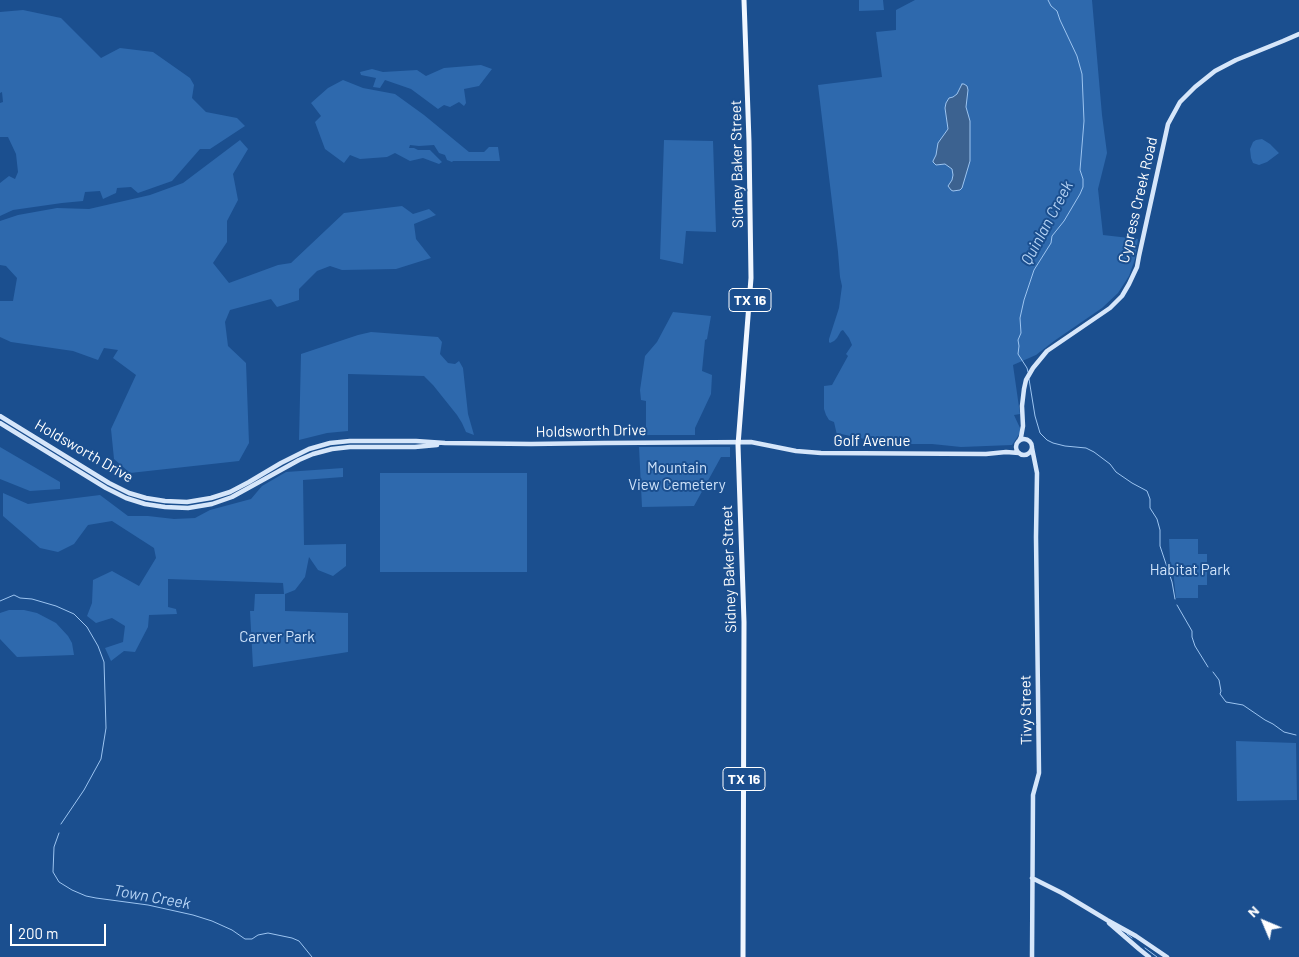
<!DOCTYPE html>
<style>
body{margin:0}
#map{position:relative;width:1299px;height:957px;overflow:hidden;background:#1b4f8f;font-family:Barlow,sans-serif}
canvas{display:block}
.north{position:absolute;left:1239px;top:897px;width:50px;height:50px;-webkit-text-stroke:4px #1b4f8f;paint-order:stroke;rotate:315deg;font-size:14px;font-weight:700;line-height:20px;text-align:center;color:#fff}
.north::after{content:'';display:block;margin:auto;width:18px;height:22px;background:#fff;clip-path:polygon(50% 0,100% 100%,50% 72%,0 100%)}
.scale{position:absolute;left:10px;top:924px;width:96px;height:22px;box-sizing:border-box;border:2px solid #fff;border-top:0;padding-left:6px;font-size:15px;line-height:18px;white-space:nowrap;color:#fff;-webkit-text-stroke:4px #1b4f8f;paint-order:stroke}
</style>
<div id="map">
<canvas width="1299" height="957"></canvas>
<div class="north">N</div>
<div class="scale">200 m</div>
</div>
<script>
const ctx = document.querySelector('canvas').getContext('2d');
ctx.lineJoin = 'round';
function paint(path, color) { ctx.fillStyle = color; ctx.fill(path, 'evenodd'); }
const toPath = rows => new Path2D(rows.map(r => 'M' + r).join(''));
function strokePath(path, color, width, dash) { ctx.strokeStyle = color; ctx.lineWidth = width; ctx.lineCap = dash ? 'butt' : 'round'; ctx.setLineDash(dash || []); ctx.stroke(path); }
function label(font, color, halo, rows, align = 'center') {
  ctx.font = font + ' Barlow,sans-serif'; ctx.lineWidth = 4; ctx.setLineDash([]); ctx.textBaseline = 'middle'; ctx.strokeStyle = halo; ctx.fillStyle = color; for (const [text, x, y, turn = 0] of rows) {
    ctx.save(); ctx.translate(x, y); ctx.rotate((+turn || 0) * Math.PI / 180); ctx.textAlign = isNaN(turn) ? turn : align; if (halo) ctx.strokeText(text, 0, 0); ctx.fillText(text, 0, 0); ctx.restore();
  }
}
const green = toPath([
 [859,0,883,0,884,10,859,11],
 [915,0,1092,0,1102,115,1107,153,1098,189,1103,235,1138,239,1135,259,1129,276,1118,293,1102,308,1054,341,1036,355,1013,365,1020,414,1014,415,1020,428,1020,433,1012,445,961,447,932,444,888,444,841,434,837,435,834,422,829,420,826,415,824,409,824,386,832,385,848,356,846,354,852,345,849,338,843,330,841,331,837,338,834,341,830,343,829,342,829,339,839,308,842,286,840,277,838,252,818,85,882,77,876,32,896,30,896,10],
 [23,10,61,18,101,58,120,48,153,52,190,78,194,85,192,98,206,112,237,118,245,126,210,149,200,149,172,181,138,193,131,187,117,188,116,193,103,199,100,191,85,192,83,201,62,203,13,210,0,216,0,183,9,176,15,179,18,172,16,154,8,137,0,137,0,103,3,102,2,92,0,93,0,12],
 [481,65,492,69,479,86,464,89,466,103,464,106,459,102,450,107,444,105,438,109,411,89,385,80,380,88,373,87,376,78,361,75,360,72,372,69,383,72,417,70,426,76,444,68],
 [343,80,363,88,395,94,424,115,469,152,484,152,489,147,498,147,500,161,453,161,452,162,447,160,445,155,439,153,434,145,419,146,410,145,409,148,414,148,418,150,430,150,442,162,439,164,423,158,410,161,395,153,387,157,360,159,350,155,344,163,325,149,315,122,321,116,311,103,328,88],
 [1262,139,1270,144,1279,153,1267,162,1259,165,1253,163,1251,158,1250,149,1253,142,1256,140],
 [240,140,248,149,233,174,238,200,227,221,227,242,213,263,229,283,278,265,291,263,344,213,402,206,413,214,429,209,436,215,414,224,416,239,431,258,396,269,342,270,330,266,317,271,299,289,299,300,277,307,271,299,230,310,225,322,228,346,246,363,249,443,239,461,130,473,114,459,111,429,136,375,113,358,118,350,104,348,98,360,73,351,11,342,0,337,0,301,13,301,17,278,6,266,0,265,0,221,18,215,57,208,89,209,150,195,183,183],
 [664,140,713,141,716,232,686,231,683,264,660,259],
 [673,312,711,316,707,339,705,340,702,371,712,375,711,394,695,428,695,435,646,435,646,401,641,400,640,390,645,356,657,342],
 [371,332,438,337,442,342,440,354,448,363,455,364,459,361,463,368,468,414,474,435,466,432,462,423,457,415,433,385,424,376,348,374,348,431,327,433,299,440,301,354,358,335],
 [0,447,60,482,60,489,30,491,0,479],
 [639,447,730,447,730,457,721,457,694,506,642,507],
 [343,468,343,477,303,480,304,545,346,544,346,566,333,576,318,570,309,557,305,577,295,590,285,594,285,611,348,613,348,652,253,667,250,611,254,611,255,594,284,594,283,583,168,579,168,607,176,609,177,614,149,615,148,627,135,652,124,651,111,661,105,648,123,642,125,626,112,618,96,623,87,616,92,603,93,580,112,571,139,586,156,558,154,548,112,521,88,525,74,544,58,552,40,548,3,516,3,493,28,504,100,495,128,516,148,516,174,519,195,518,210,510,251,499,262,486,286,472],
 [380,473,527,473,527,572,380,572],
 [1169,539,1198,539,1198,554,1207,554,1207,585,1198,585,1198,598,1176,598,1173,570,1170,561],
 [9,610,24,610,37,613,56,623,68,636,72,643,74,655,17,657,0,639,0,613],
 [1236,741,1296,743,1297,800,1237,801]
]);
const water = toPath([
 [962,84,964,84,967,86,968,90,966,107,970,121,970,161,962,188,960,190,953,191,951,190,948,186,952,180,953,175,952,169,945,164,936,165,933,162,933,161,936,155,938,143,948,129,945,108,946,103,949,98,953,97,957,94,962,84]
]);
const stream = toPath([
 [1028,372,1027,368,1018,354,1019,346,1018,340,1021,333,1020,318,1024,300,1034,270,1051,243,1052,236,1064,221,1080,194,1083,187,1083,179,1080,170,1084,121,1082,74,1077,56,1060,20,1057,11,1051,6,1048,0],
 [1029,379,1035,416,1040,433,1047,440,1053,443,1065,446,1086,448,1094,452,1110,464,1116,472,1132,483,1147,491,1150,499,1150,508,1157,519,1160,530,1160,546,1172,582,1175,599],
 [0,601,14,595,20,598,32,599,56,606,74,614,87,627,98,646,104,662,106,728,101,759,84,790,61,824],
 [1177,605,1192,631,1192,637,1195,646,1208,667],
 [1213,672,1219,680,1221,691,1220,694,1226,702,1243,705,1265,720,1273,724,1284,732,1296,735],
 [59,833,54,847,53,872,59,882,72,890,86,896,96,898,148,905,193,915,212,921,232,930,245,939,252,939,258,935,268,933,292,938,299,941,312,957],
 [1127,934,1132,938],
 [1145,948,1157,957]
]);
const secondary = toPath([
 [0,416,109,483,129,493,146,498,165,501,187,502,211,498,230,492,249,482,281,463,309,449,330,443,350,441,416,441,445,443,531,444,604,443,751,442,796,451,821,453,986,454,1006,452,1019,453],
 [0,423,106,488,126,498,145,504,165,507,188,508,212,504,232,497,299,460,313,454,332,449,350,447,415,447,437,445],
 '1016 447a8 8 0 1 1 16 0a8 8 0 1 1-16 0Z',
 [1019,441,1021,437,1023,426,1022,406,1024,389,1026,380,1033,368,1047,351,1110,308,1122,296,1129,284,1137,267,1139,256,1168,124,1180,102,1195,87,1215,71,1236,60,1283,41,1299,34],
 [1032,448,1037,473,1036,537,1039,773,1033,795,1032,957],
 [1032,878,1062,893,1107,920,1136,936,1167,957],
 [1109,923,1139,949,1149,957]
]);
const primary = toPath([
 [743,957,744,622,738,445,751,278,749,141,744,0]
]);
const shields = [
 [750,300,42],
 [744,779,42]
];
const shieldNames = [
 ["TX 16",750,300],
 ["TX 16",744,779]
];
const streetNames = [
 ["Sidney Baker Street",737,164,-91],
 ["Cypress Creek Road",1138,200,-77],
 ["Holdsworth Drive",591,431,-1],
 ["Golf Avenue",872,441],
 ["Holdsworth Drive",84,451,30],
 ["Sidney Baker Street",729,569,-92],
 ["Tivy Street",1026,710,-91]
];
const parkNames = [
 ["Mountain",677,468],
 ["View Cemetery",677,485],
 ["Habitat Park",1190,570],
 ["Carver Park",277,637]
];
const waterNames = [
 ["Quinlan Creek",1047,223,-62],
 ["Town Creek",152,897,10]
];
paint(green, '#2e69ad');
paint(water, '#3c6290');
strokePath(water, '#9cc4f0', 1);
strokePath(stream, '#9cc4f0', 1);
strokePath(secondary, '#d6e6fa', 4.5);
strokePath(primary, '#f0f6ff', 5);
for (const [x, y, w] of shields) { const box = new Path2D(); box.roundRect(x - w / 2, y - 11.5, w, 23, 4); ctx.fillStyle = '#1b4f8f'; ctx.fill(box); strokePath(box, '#fff', 1); }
label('bold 14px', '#fff', null, shieldNames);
label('15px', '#fff', '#1b4f8f', streetNames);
label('15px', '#cfe3fa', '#1b4f8f', parkNames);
label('italic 16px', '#b5d3f5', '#1b4f8f', waterNames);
</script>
